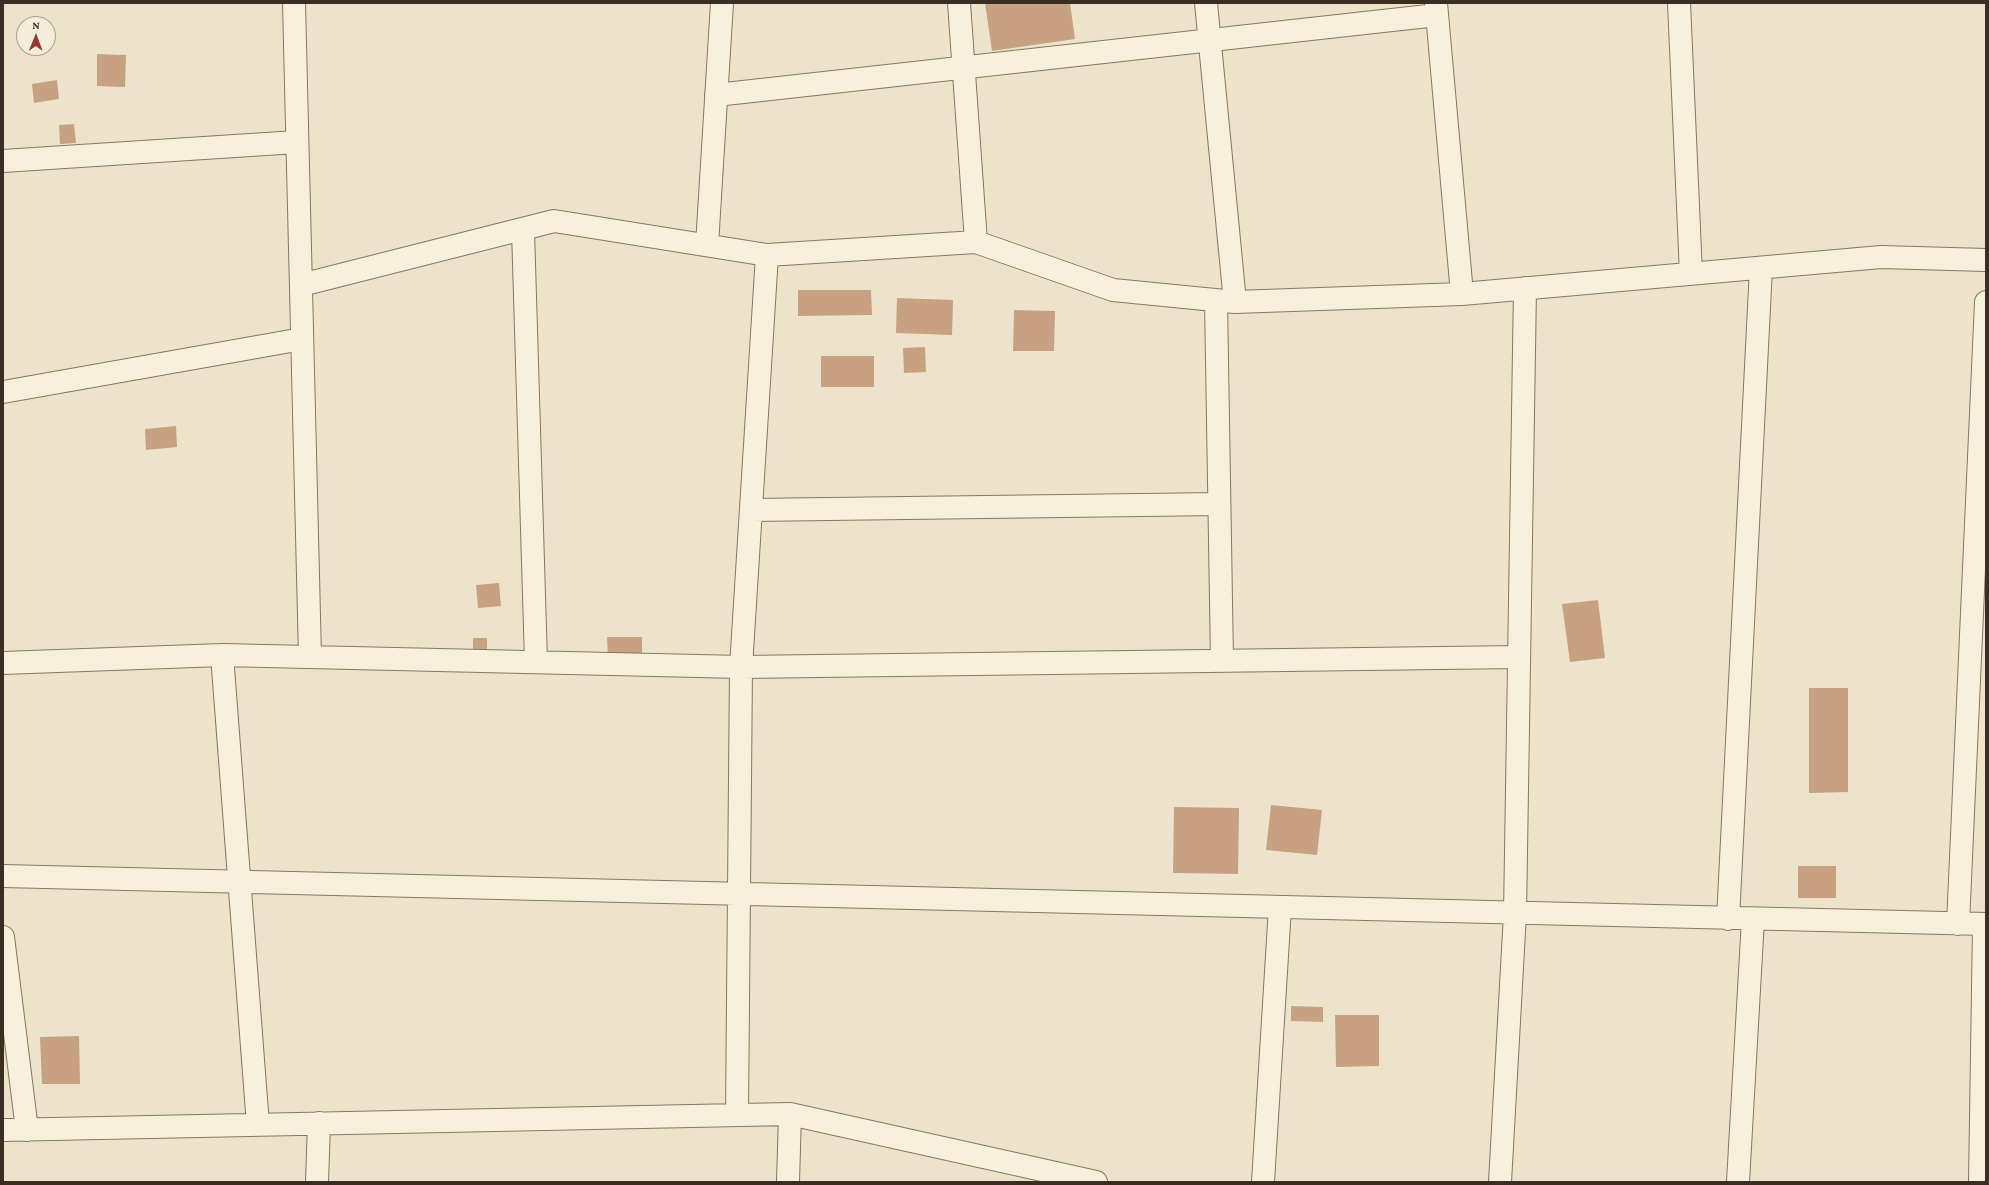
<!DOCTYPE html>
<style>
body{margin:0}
#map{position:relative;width:1989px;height:1185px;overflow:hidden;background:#ede3ca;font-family:"Crimson Pro",serif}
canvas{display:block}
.frame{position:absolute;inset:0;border:4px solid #3a2e22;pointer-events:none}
.north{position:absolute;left:16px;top:16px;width:40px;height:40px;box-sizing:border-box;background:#f4edd9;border:1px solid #aaa190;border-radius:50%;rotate:1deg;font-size:11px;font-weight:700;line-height:16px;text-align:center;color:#3a2e22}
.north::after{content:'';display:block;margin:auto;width:14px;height:18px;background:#943532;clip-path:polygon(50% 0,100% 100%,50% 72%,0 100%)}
</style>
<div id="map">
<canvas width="1989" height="1185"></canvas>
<div class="frame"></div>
<div class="north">N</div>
</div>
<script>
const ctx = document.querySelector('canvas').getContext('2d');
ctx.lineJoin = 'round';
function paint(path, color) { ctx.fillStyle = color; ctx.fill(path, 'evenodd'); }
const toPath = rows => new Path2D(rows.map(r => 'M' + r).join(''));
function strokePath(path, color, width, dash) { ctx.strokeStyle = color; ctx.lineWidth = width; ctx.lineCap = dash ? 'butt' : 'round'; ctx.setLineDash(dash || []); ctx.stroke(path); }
const building = toPath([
 [985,3,1070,3,1075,39,992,51],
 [97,54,126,55,125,87,97,86],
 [57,80,59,99,34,103,32,84],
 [74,124,76,143,60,144,59,125],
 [798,290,871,290,872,315,798,316],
 [897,298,953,300,952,335,896,333],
 [1014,310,1055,311,1054,351,1013,351],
 [925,347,926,372,904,373,903,348],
 [821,356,874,356,874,387,821,387],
 [176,426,177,447,146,450,145,429],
 [499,583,501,606,478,608,476,585],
 [1598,600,1605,658,1570,662,1562,604],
 [607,637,642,637,642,657,608,658],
 [473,638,487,638,487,659,473,659],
 [1809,688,1848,688,1848,792,1809,793],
 [1271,805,1322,810,1317,855,1266,850],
 [1174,807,1239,808,1238,874,1173,873],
 [1798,866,1836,866,1836,898,1798,898],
 [1291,1006,1323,1007,1323,1022,1291,1021],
 [1335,1015,1379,1015,1379,1066,1336,1067],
 [79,1036,80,1084,42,1084,40,1037]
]);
const street = toPath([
 [294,3,310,657],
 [959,3,976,242],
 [1206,3,1235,302],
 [1436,3,1462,294],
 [1679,3,1691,274],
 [716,95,1437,15],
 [3,161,297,142],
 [523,230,536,662],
 [707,245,722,3],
 [301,285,554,221,767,255,976,242,1113,290,1235,302,1462,294,1881,257,1986,260],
 [1216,300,1222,661],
 [3,392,302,339],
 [751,510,1219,504],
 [222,655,258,1125],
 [3,663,222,655,741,667,1519,657],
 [3,876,1986,924],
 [1728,919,1761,268],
 [1958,924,1986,302],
 [3,937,27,1130],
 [737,1114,741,667,767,255],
 [3,1130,790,1114,1096,1182],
 [317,1182,319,1123],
 [788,1182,790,1114],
 [1263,1182,1280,907],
 [1500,1182,1515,914,1525,288],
 [1738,1182,1753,919],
 [1980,1182,1984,925]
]);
paint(building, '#c8a182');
strokePath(street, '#88765f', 24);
strokePath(street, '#f7f0dd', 22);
</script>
